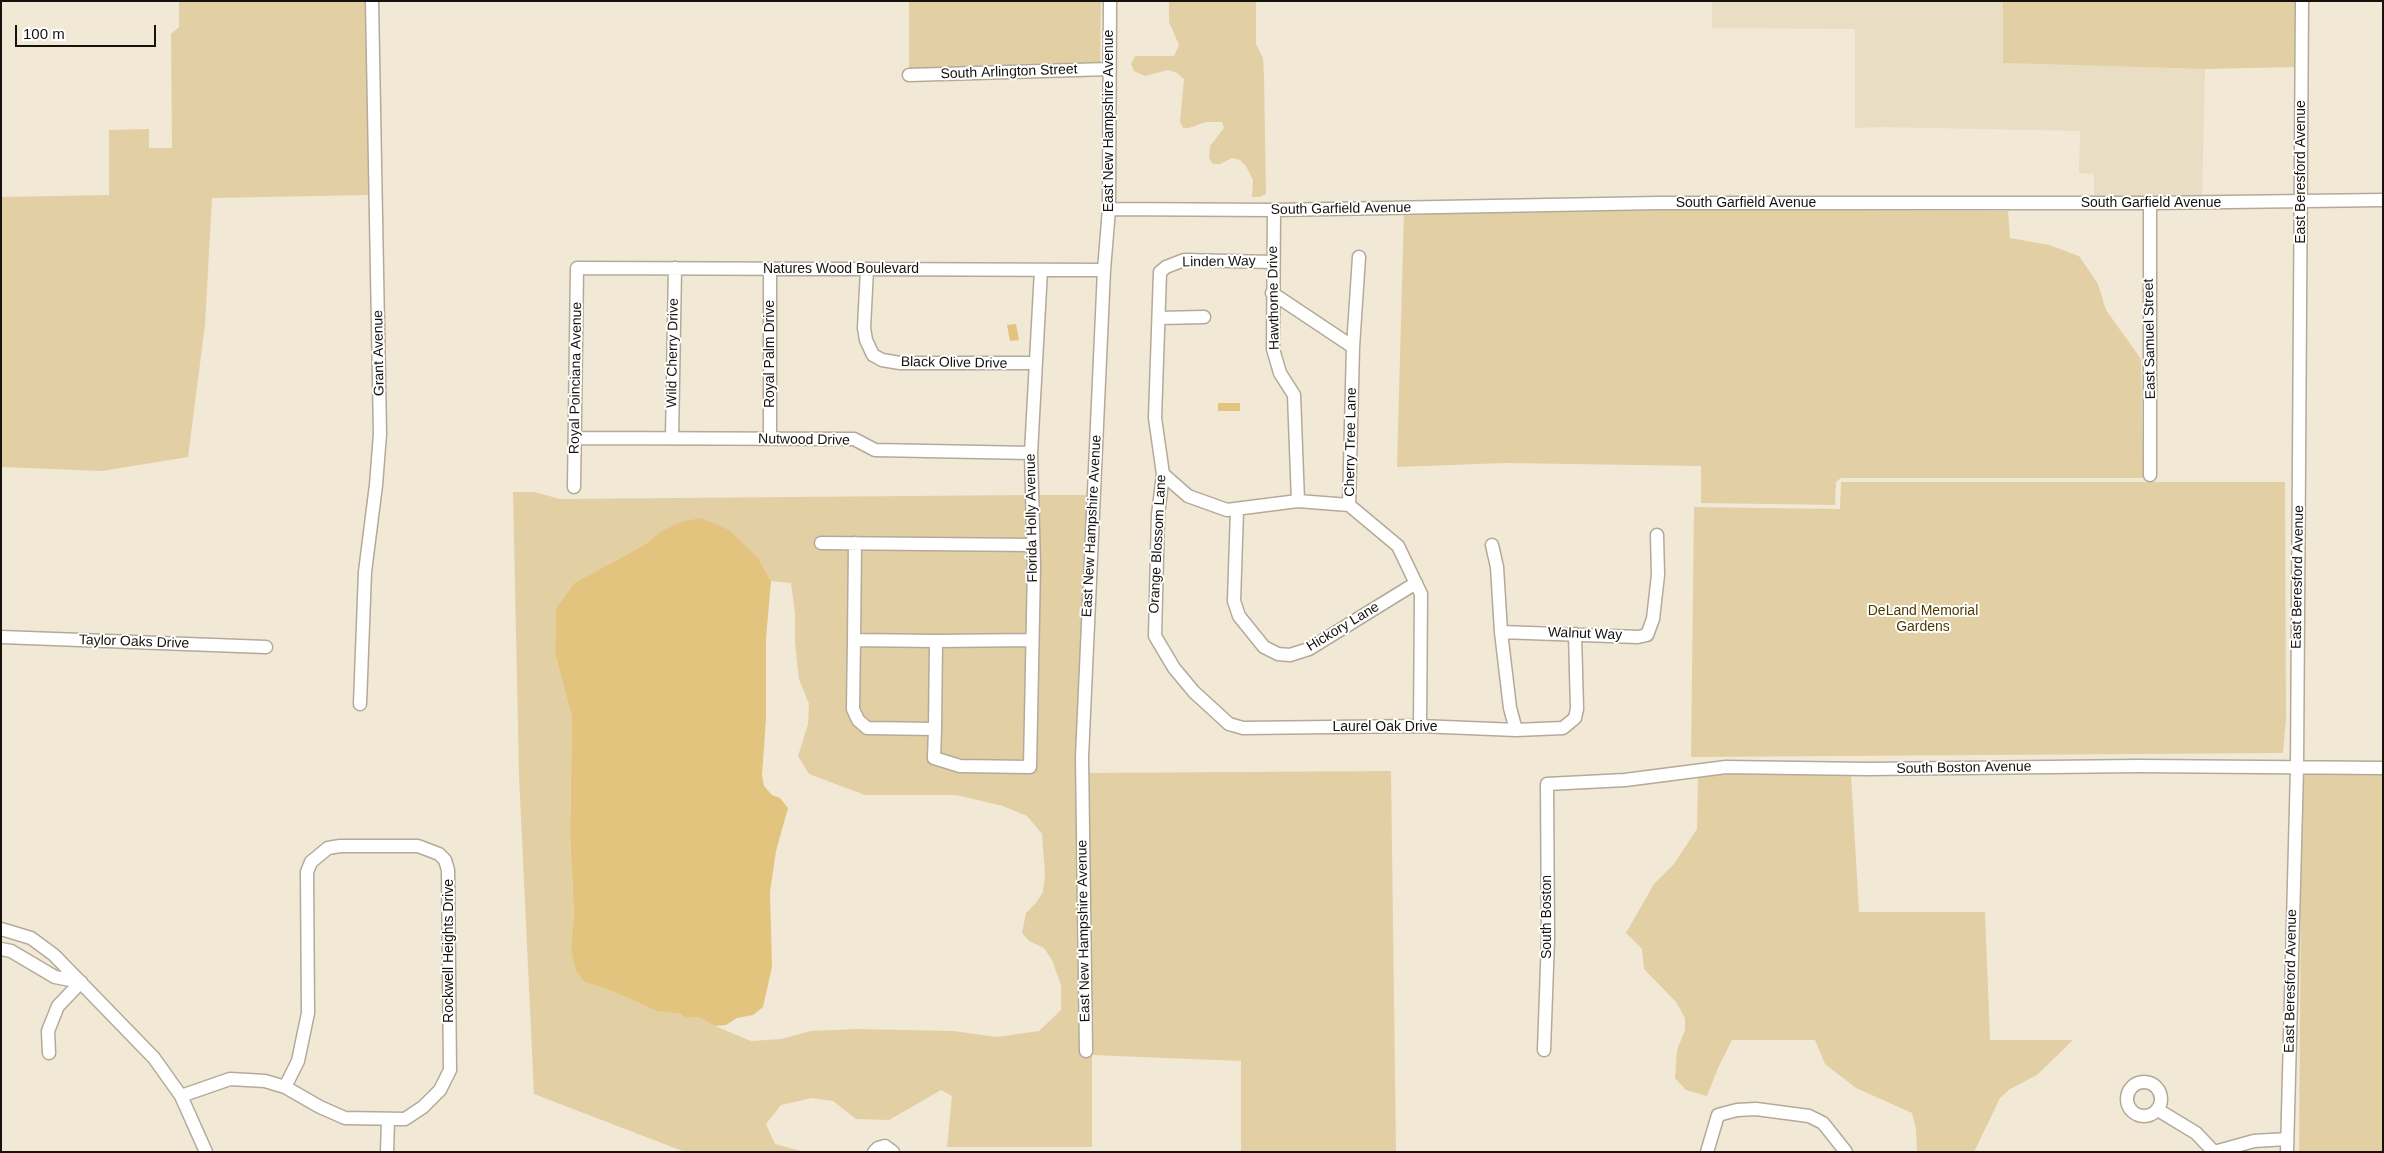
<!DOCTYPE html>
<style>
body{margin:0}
#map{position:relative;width:2384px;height:1153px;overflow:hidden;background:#f1e8d6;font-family:Helvetica,sans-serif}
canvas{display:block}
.frame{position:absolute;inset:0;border:2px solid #16130d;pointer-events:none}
.scale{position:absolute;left:15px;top:25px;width:141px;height:22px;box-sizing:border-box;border:2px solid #16130d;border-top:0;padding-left:6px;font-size:15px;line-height:18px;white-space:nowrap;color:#16130d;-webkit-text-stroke:4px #fff;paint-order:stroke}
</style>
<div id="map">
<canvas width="2384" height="1153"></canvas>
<div class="frame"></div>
<div class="scale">100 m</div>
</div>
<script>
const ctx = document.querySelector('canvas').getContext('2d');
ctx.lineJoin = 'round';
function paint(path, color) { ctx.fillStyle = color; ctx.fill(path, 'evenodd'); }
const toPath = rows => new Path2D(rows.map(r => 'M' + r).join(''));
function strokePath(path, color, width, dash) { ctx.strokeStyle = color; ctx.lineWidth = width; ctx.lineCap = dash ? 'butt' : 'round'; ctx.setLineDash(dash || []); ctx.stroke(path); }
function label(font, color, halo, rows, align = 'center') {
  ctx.font = font + ' Helvetica,sans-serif'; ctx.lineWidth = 4; ctx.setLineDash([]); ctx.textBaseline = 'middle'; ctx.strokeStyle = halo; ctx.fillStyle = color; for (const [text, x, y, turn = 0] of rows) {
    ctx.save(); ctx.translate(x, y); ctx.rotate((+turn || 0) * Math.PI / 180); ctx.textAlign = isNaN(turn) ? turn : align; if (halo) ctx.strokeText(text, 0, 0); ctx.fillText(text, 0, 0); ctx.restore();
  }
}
const built = toPath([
 [1712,1,2003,1,2003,63,2205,69,2202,198,2094,199,2094,174,2079,173,2080,131,1881,127,1855,128,1855,29,1712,28]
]);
const green = toPath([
 [179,1,366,1,369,195,212,198,205,325,188,457,102,471,1,467,1,197,109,195,109,130,149,129,149,148,172,148,171,34,179,27],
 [909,1,1101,1,1100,64,909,70],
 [1169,1,1256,1,1256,44,1263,58,1264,77,1266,194,1259,197,1252,197,1253,180,1246,166,1240,160,1232,158,1220,164,1213,164,1209,158,1210,146,1224,128,1222,122,1206,122,1189,128,1183,128,1180,122,1184,79,1177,73,1168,70,1145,76,1134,71,1131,64,1135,56,1174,56,1179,45,1169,22],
 [2003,1,2296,1,2296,67,2205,69,2003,63],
 [1637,209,2008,211,2010,238,2049,245,2079,256,2098,284,2106,310,2141,359,2143,478,1841,478,1836,482,1835,505,1701,503,1701,466,1505,463,1397,467,1404,212],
 [1841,482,2285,482,2286,719,2283,753,1691,757,1694,507,1840,509],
 [513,492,534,492,560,499,1026,495,1027,540,816,538,815,547,849,548,853,722,929,733,927,760,958,771,1035,772,1037,495,1088,495,1086,773,1391,771,1396,1152,1241,1152,1241,1061,1092,1055,1092,1147,947,1147,952,1096,941,1090,889,1120,856,1119,833,1101,812,1098,781,1105,766,1124,775,1144,805,1152,685,1152,534,1094,519,775],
 [660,532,758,558,771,581,791,583,795,613,795,643,799,679,809,704,808,724,798,756,809,774,865,795,956,795,1003,806,1027,816,1042,834,1045,875,1043,892,1036,903,1026,913,1022,933,1029,941,1044,948,1052,960,1061,985,1061,1010,1039,1031,997,1037,953,1031,856,1029,811,1031,781,1039,751,1041,715,1026,707,1020,699,1017,686,1018,680,1014,656,1011,614,992,585,982,571,947,574,915,570,834,572,717,555,654,556,608,574,583,646,544],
 [860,548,1027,550,1026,635,859,635],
 [859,645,930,645,929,724,870,723,863,717,859,708],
 [941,645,1026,645,1025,762,961,761,940,754],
 [1726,772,1851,774,1859,912,1985,912,1990,1040,2073,1040,2037,1075,2010,1089,2000,1098,1974,1152,1917,1152,1916,1129,1912,1113,1856,1088,1825,1064,1815,1040,1732,1040,1718,1068,1707,1096,1686,1090,1675,1078,1677,1050,1685,1030,1685,1018,1676,1002,1644,969,1642,949,1626,933,1654,884,1674,864,1697,829,1698,775],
 [2302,772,2383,772,2383,1152,2299,1152]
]);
const water = toPath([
 [1016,324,1019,340,1010,341,1007,325],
 [1218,403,1240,403,1240,411,1218,411],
 [701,518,729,530,758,558,771,581,766,638,766,719,762,775,764,786,772,795,780,798,788,808,776,851,770,892,772,967,763,1007,753,1015,737,1018,726,1025,715,1026,699,1017,686,1018,680,1014,656,1011,614,992,585,982,576,971,571,947,574,915,570,834,572,717,555,654,556,608,574,583,646,544,660,532,681,522]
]);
const minor = toPath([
 [909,75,1109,69],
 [2150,203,2150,475],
 [1109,209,1274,210,1659,203,2150,203,2383,200],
 [1274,210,1273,349,1280,373,1294,395,1298,501],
 [1273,262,1184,260,1166,267,1160,272,1155,418,1163,474,1158,515,1155,636,1174,668,1194,692,1229,724,1243,728,1420,726,1516,730,1563,728,1575,718,1577,709,1575,634],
 [770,269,770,439],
 [867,269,864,328,866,340,873,355,882,360,900,363,1035,363],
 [1272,293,1353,347,1349,505,1398,546,1421,594,1420,726],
 [1159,318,1204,317],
 [1353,347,1359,257],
 [575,438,854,439,875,450,1031,453],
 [672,438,675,268],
 [1163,474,1188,496,1227,510,1298,501,1349,505],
 [574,487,577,268,1104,270],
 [1237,510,1234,601,1239,616,1264,647,1278,654,1290,655,1309,649,1416,583],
 [821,543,1033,545],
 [1492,545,1497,567,1501,632,1638,637,1647,635,1653,619,1658,575,1657,535],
 [1501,632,1510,708,1516,730],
 [1,637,266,647],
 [854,640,936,641,935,729,867,728,858,720,853,709,854,640,855,543],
 [936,641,1032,640],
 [360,704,365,572,376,485,380,434,372,1],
 [935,729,934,758,960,766,1030,767,1034,566,1031,453,1041,270],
 [1,929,31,938,54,955,154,1058,181,1096,206,1152],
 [1,949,11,951,55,977,81,982],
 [1544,1050,1548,939,1547,784,1625,780,1726,767,1868,769,2139,766,2383,768],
 [1086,1051,1082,757,1104,270,1109,209,1110,1],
 [49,1053,48,1031,58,1006,81,982],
 '2127 1099a17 17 0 1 1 34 0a17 17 0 1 1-34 0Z',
 [181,1096,230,1079,265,1081,285,1087,320,1107,345,1118,405,1119,423,1107,440,1090,450,1070,448,870,445,860,439,854,418,846,340,846,328,848,311,862,307,872,308,1013,298,1061,285,1087],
 [2158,1110,2196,1133,2214,1152,2254,1141,2287,1139],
 [387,1152,388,1120],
 [874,1152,878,1148,885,1146,893,1152],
 [1707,1152,1718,1115,1737,1110,1756,1109,1809,1116,1823,1123,1846,1152],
 [2287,1152,2297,768,2302,1]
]);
const streetNames = [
 ["South Arlington Street",1009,72,-2],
 ["East New Hampshire Avenue",1109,121,-90],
 ["East Beresford Avenue",2301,172,-90],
 ["South Garfield Avenue",1746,203],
 ["South Garfield Avenue",2151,203],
 ["South Garfield Avenue",1341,209,-1],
 ["Linden Way",1219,262,-1],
 ["Natures Wood Boulevard",841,269],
 ["Hawthorne Drive",1274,298,-91],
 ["East Samuel Street",2150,339,-91],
 ["Grant Avenue",379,353,-91],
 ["Wild Cherry Drive",673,353,-89],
 ["Royal Palm Drive",770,354,-90],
 ["Black Olive Drive",954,363,1],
 ["Royal Poinciana Avenue",576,378,-89],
 ["Nutwood Drive",804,440,1],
 ["Cherry Tree Lane",1351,442,-89],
 ["Florida Holly Avenue",1032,518,-91],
 ["East New Hampshire Avenue",1092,526,-87],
 ["Orange Blossom Lane",1158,544,-87],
 ["East Beresford Avenue",2298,577,-89],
 ["Hickory Lane",1343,627,-31],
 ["Walnut Way",1585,634,2],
 ["Taylor Oaks Drive",134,642,2],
 ["Laurel Oak Drive",1385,727],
 ["South Boston Avenue",1964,768,-1],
 ["South Boston",1547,917,-90],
 ["East New Hampshire Avenue",1084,931,-91],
 ["Rockwell Heights Drive",449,951,-90],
 ["East Beresford Avenue",2291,981,-89]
];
const parkNames = [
 ["DeLand Memorial",1923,611],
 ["Gardens",1923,627]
];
paint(built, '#e9ddc3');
paint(green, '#e3cfa4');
paint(water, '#e3c47e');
strokePath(minor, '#b3ab99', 15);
strokePath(minor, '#fff', 12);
label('14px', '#16130d', '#fff', streetNames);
label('14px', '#4e3a00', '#fff', parkNames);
</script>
